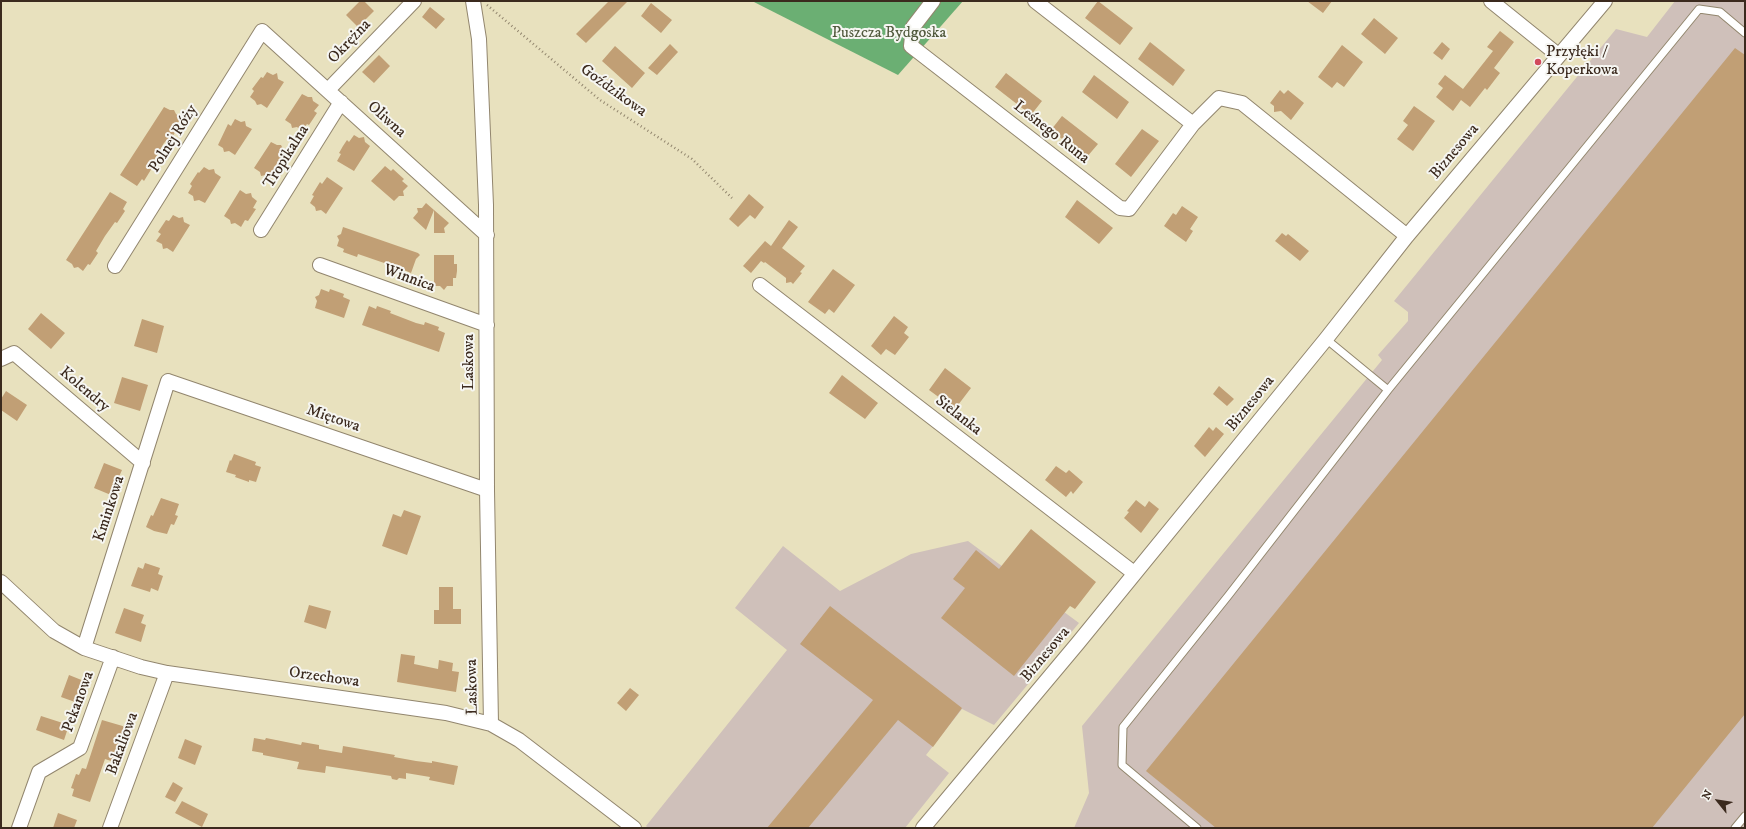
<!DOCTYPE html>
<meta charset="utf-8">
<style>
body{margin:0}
#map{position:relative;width:1746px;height:829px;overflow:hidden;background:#e8e1be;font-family:"IM FELL DW Pica",serif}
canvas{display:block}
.frame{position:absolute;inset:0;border:2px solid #3b2a1e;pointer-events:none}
.north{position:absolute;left:1698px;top:781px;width:40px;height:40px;-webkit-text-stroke:3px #f6f6f2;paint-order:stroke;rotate:300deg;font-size:11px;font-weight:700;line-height:16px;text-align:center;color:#3b2a1e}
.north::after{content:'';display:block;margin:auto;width:14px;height:18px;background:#3b2a1e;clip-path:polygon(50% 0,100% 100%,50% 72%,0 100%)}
</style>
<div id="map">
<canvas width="1746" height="829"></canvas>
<div class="frame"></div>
<div class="north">N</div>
</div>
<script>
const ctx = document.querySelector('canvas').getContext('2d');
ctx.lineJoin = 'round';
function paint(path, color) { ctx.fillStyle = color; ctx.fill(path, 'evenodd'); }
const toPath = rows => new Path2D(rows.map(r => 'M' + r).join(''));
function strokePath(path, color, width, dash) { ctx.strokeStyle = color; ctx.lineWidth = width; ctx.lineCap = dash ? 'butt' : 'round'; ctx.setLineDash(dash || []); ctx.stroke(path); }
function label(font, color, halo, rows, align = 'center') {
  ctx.font = font + ' "IM FELL DW Pica",serif'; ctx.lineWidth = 4; ctx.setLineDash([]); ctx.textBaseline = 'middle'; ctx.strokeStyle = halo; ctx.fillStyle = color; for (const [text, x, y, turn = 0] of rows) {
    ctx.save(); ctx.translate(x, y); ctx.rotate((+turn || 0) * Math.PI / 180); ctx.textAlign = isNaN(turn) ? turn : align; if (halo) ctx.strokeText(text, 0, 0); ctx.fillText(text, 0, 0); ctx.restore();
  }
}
const industrial = toPath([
 [1675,1,1745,1,1745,828,1074,828,1089,793,1082,726,1382,360,1378,355,1408,321,1408,312,1394,301,1616,29,1647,37],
 [968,541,1079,623,994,725,962,709,926,755,949,773,905,828,648,828,646,826,787,650,735,608,783,546,840,591,911,554]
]);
const forest = toPath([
 [752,1,963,1,898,75]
]);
const building = toPath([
 [360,1,364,1,374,11,358,27,346,15],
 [609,1,628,1,586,43,576,34],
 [1098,1,1133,28,1120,45,1085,18],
 [1307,1,1332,1,1323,13],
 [651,3,672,20,661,33,641,16],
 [430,7,445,19,436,29,422,17],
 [1374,18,1398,38,1385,54,1361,34],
 [1500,31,1514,42,1494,68,1500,73,1487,90,1485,88,1470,107,1461,100,1453,111,1436,97,1443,88,1438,84,1445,75,1463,89,1493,51,1487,47],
 [1150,42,1185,70,1173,86,1138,59],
 [1442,42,1450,49,1442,60,1433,53],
 [670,44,678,52,657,75,648,68],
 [1342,45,1363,62,1344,87,1337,82,1332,88,1318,77],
 [615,46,645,73,632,88,602,61],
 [1735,48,1745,55,1745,714,1652,828,1216,828,1146,771],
 [379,55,390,66,374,83,362,72],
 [267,72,273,75,277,73,278,79,284,82,267,108,261,104,257,105,255,101,250,97,254,91,252,89,261,77,263,78],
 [1006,73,1042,101,1031,115,995,87],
 [1094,75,1129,102,1117,119,1082,92],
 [1280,90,1284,94,1288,90,1304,103,1291,120,1281,111,1274,112,1274,106,1270,103],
 [302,94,308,97,312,97,313,101,319,105,314,111,317,113,309,125,307,124,302,131,297,127,292,128,291,124,285,120],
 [1414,106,1435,121,1413,151,1397,139,1408,125,1403,121],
 [164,107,170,110,174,110,176,114,181,118,177,124,179,126,169,142,167,140,164,143,150,167,152,168,144,181,142,179,137,186,120,175],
 [1062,116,1098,144,1086,158,1051,130],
 [235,119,241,122,245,121,246,126,252,129,235,155,229,151,224,152,223,148,218,145,228,124,231,126],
 [1142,129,1159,141,1131,177,1115,164],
 [354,135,359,138,364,137,365,142,370,146,354,171,337,161,341,154,339,153,343,146,347,140,349,142],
 [271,142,277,145,281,145,283,149,288,153,284,159,286,161,282,167,278,174,276,172,271,179,266,175,261,176,260,172,254,168],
 [385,166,391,171,393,169,404,179,402,181,408,186,403,191,404,196,399,196,394,201,371,181],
 [204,167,209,170,214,169,215,173,221,177,205,203,199,200,194,201,193,196,188,193,192,186,190,184,198,172,199,173],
 [327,177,343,188,326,214,321,210,316,211,315,207,310,203,314,196,312,195,320,182,322,184],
 [240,190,246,194,251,193,252,197,257,201,253,208,256,209,248,221,245,220,241,227,235,223,231,224,230,220,224,216],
 [110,192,127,202,123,209,125,211,117,223,115,222,105,236,96,251,98,253,90,265,88,264,83,271,78,267,74,268,72,264,66,260],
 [749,194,764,207,755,219,750,215,738,227,729,219],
 [1077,200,1113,228,1099,244,1065,217],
 [426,203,434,210,426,230,413,218,418,212,417,208,422,208],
 [1182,206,1198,217,1190,229,1193,231,1186,242,1164,226,1173,213,1176,215],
 [434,210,449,223,444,228,445,233,434,233],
 [173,215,179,218,183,217,184,222,190,225,173,252,167,248,163,249,162,244,156,241,161,234,158,232,166,220,169,221],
 [789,220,798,227,782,248,805,266,800,272,802,273,793,284,791,282,786,283,786,278,765,262,764,263,761,261,751,273,743,266,765,241,771,246],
 [343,227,418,253,420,255,416,259,411,273,404,270,403,272,389,267,390,265,358,254,357,257,343,252,344,249,337,246,339,240,337,236,341,234],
 [1282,233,1286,236,1288,234,1309,251,1300,261,1275,241],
 [434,255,454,255,454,264,457,264,457,271,456,278,453,278,453,286,447,286,444,290,440,286,434,286],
 [833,269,855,285,834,313,829,309,825,314,808,302],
 [321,289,329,292,330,289,344,294,343,297,350,300,344,318,315,308,317,301,315,297,319,295],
 [369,306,376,309,377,306,391,311,390,313,416,323,424,325,425,322,439,327,438,330,445,333,439,352,362,325],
 [41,313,65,333,51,349,28,329],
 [894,316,908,327,904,333,909,337,895,355,886,349,881,355,871,346],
 [142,319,164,326,157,353,134,346],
 [945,368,971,388,955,409,929,390],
 [842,375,878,403,865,419,829,393],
 [122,377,148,385,140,411,114,403],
 [1219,386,1234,399,1227,406,1213,394],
 [6,391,27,405,17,421,1,410,1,399],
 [1209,427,1213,431,1216,427,1224,434,1205,457,1194,446],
 [234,454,256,462,255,465,261,467,256,482,249,480,249,482,235,477,236,475,226,472,230,460,231,461],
 [104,463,122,470,111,495,94,488],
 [1056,466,1066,473,1069,470,1083,482,1073,494,1071,491,1066,497,1045,480],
 [161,498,179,504,175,515,178,516,174,525,171,524,167,534,154,531,146,527,151,515,153,516],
 [1136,500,1145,507,1149,501,1159,509,1141,533,1124,518,1129,512,1127,511],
 [404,510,421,516,407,555,382,546,393,514,401,517],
 [1031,529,1096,582,1075,609,1070,606,1014,676,941,618,965,588,953,579,976,550,999,569],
 [145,563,160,568,158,574,163,576,158,591,151,588,150,592,131,586,138,567,143,569],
 [439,587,453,587,453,609,461,609,461,624,434,624,434,610,439,610],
 [309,605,331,611,326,629,304,622],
 [830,606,962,708,933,747,898,720,808,828,767,828,873,700,800,644],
 [124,608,144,615,141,623,146,625,141,642,115,633],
 [401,654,415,656,414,664,438,669,439,660,453,663,452,671,459,672,456,692,397,682],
 [69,675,89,683,83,699,76,697,75,702,61,697],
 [630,688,639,695,626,711,617,703],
 [41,716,69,725,64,740,36,730],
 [102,720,126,727,114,762,105,759,90,802,72,796,74,789,71,788,76,774,79,775,82,768,86,769],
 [254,738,265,740,266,738,301,745,302,742,319,745,319,749,342,753,343,746,395,755,394,757,416,761,432,763,432,761,458,766,454,785,429,780,430,777,406,773,406,779,399,778,397,780,392,779,391,776,326,766,325,773,297,769,299,762,263,755,263,753,252,751],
 [185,739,202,746,195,765,178,758],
 [173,782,183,788,175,802,165,797],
 [182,801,208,814,202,827,175,813],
 [58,813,77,820,74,828,53,828]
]);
const path = toPath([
 [487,5,600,100,692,159,732,198]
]);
const service = toPath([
 [1326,339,1388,390],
 [1197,828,1122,765,1123,727,1228,596,1388,390,1699,9,1720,12,1745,33],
 [1735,828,1745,816]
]);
const minor = toPath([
 [473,1,479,39,486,205,487,490,491,724],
 [933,1,913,27,911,46,1120,208,1129,209,1193,124],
 [1035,1,1193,124,1219,98,1242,103,1407,236],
 [1491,1,1558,55],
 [328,90,414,1],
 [261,230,341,102],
 [320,265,487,325],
 [115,266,262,31,487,235],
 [760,285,1134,573],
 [1,359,14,353,143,463],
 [1,582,54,631,84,648,141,667,167,673,446,713,491,724,519,740,634,828],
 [84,648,168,381,487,490],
 [19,828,39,772,80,748,113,657],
 [110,828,167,673],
 [923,828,1078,643,1326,339,1407,236,1605,1]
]);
const markers = [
 [1538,62,4,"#d1495b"]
];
const parkNames = [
 ["Puszcza Bydgoska",889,34]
];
const streetNames = [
 ["Okrężna",350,42,-46],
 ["Goździkowa",613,91,36],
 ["Oliwna",386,120,42],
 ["Leśnego Runa",1051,133,38],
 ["Polnej Róży",174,139,-58],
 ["Biznesowa",1455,152,-50],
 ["Tropikalna",287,157,-58],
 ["Winnica",409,279,20],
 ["Laskowa",470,362,-90],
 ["Kolendry",84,390,40],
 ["Biznesowa",1251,404,-51],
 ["Sielanka",958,416,38],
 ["Miętowa",333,419,19],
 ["Kminkowa",110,509,-72],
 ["Biznesowa",1046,655,-50],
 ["Orzechowa",324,678,8],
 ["Laskowa",473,687,-91],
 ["Pekanowa",79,702,-70],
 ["Bakaliowa",123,744,-70]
];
const poiNames = [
 ["Przyłęki /",1546,53],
 ["Koperkowa",1546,71]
];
paint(industrial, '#cfc0ba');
paint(forest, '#6baf73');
paint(building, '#c19f75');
strokePath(service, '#92866e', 9);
strokePath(minor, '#92866e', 16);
strokePath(path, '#92866e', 2.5, [1, 3]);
strokePath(service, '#fff', 7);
strokePath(minor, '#fff', 14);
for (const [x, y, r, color] of markers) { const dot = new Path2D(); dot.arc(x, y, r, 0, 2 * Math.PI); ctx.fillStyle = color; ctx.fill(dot); strokePath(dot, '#f6f6f2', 1.5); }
label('16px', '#515a3d', '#f6f6f2', parkNames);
label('16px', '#3b2a1e', '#f6f6f2', streetNames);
label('16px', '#3b2a1e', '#f6f6f2', poiNames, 'left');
</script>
